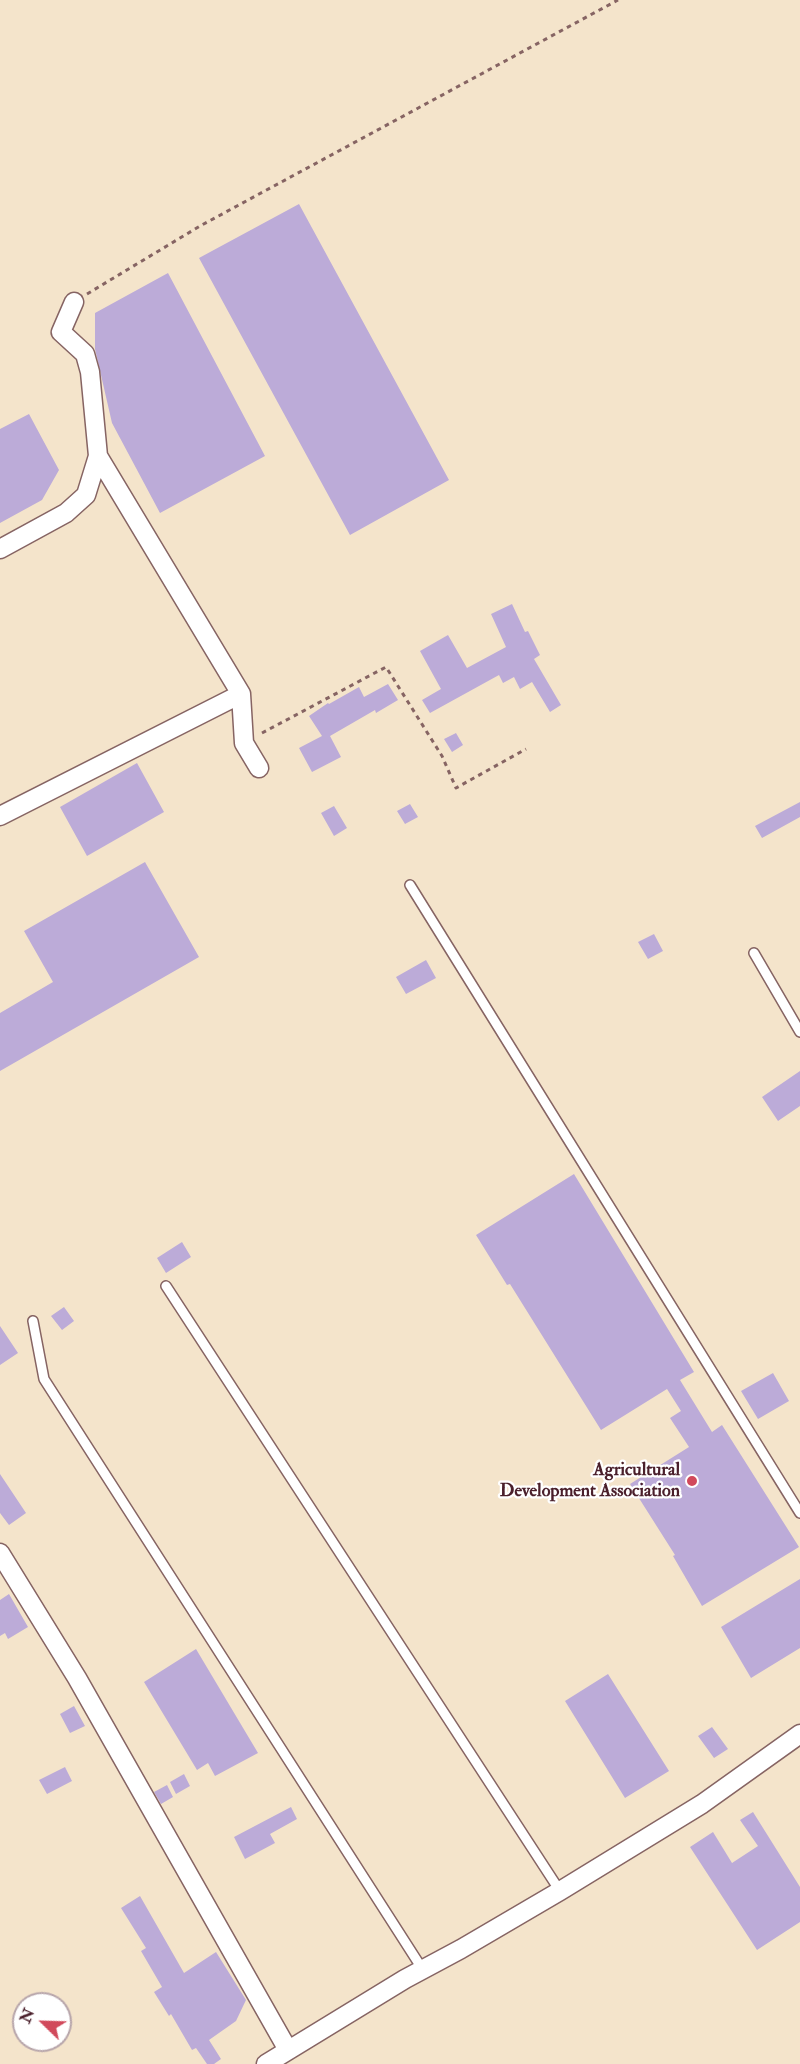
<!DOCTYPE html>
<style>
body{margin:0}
#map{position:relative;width:800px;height:2064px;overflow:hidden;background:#f4e4cb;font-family:"IM FELL Double Pica",serif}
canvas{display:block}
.north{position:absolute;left:12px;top:1992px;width:60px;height:60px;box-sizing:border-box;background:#fff;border:2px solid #b7a5aa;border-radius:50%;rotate:293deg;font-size:16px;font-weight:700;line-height:24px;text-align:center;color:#4a1f2b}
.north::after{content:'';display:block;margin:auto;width:21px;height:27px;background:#d1495b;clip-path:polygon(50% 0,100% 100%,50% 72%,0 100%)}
</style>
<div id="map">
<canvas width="800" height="2064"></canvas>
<div class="north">N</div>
</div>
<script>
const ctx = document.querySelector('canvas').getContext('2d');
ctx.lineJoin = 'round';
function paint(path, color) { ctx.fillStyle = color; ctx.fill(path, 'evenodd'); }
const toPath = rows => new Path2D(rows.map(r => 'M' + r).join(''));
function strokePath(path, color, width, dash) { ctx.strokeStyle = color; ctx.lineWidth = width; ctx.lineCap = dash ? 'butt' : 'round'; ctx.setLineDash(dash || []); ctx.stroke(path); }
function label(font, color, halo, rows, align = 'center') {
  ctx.font = font + ' "IM FELL Double Pica",serif'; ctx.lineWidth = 4.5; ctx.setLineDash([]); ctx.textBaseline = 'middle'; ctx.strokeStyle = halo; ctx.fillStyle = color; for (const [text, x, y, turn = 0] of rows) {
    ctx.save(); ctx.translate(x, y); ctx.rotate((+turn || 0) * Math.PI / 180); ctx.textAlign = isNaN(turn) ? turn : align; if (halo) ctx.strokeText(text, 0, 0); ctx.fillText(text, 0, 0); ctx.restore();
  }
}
const building = toPath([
 [299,204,449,480,350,535,199,258],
 [168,273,265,456,160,513,112,423,95,349,95,313],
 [29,414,59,470,42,500,0,523,0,429],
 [512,604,525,632,528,631,540,655,534,659,561,705,550,712,532,682,520,689,514,677,503,683,499,675,430,713,422,700,441,689,420,651,448,635,467,668,506,647,491,614],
 [388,684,398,700,376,713,375,710,330,736,341,757,312,772,299,748,322,736,309,716,328,703,329,704,359,687,364,697],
 [456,733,463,745,452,752,444,739],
 [137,763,164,812,87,856,60,807],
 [800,802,800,817,762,838,755,826],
 [410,804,418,817,405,824,397,811],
 [334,806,347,828,334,836,321,813],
 [145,862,199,957,0,1071,0,1013,53,982,24,931],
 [654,934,663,951,648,959,638,942],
 [426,960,436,978,406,994,396,977],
 [800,1071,800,1106,778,1121,762,1097],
 [574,1174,694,1372,680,1380,712,1432,722,1425,799,1547,702,1606,673,1556,675,1555,630,1484,689,1447,670,1418,681,1411,667,1389,601,1430,510,1284,507,1285,476,1235],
 [182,1242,191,1257,166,1273,157,1258],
 [64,1307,74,1321,62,1330,51,1316],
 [0,1326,18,1353,0,1365],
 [773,1373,789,1401,758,1419,741,1391],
 [0,1474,26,1513,9,1525,0,1513],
 [800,1579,800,1648,751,1678,721,1627],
 [9,1594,28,1627,8,1639,5,1633,0,1636,0,1600],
 [196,1649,258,1753,215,1776,208,1763,197,1770,144,1682],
 [608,1674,669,1771,625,1798,565,1701],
 [74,1706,85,1726,70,1733,60,1714],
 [712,1727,728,1749,714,1758,698,1736],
 [65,1767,72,1781,47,1794,39,1780],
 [184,1774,190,1786,176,1794,170,1782],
 [167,1785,173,1797,161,1804,154,1792],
 [291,1807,297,1819,270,1834,275,1843,245,1859,234,1837],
 [753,1812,800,1887,800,1922,757,1950,690,1847,713,1832,732,1863,758,1846,740,1820],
 [140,1896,184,1973,216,1952,246,2000,236,2021,209,2040,221,2059,214,2064,207,2064,196,2048,192,2050,171,2014,169,2016,154,1992,162,1987,141,1951,146,1948,121,1908]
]);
const path = toPath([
 [87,294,200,226,618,0],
 [262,733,386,667,442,756,456,788,526,749]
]);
const service = toPath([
 [410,885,800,1513],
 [754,953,800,1032],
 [166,1286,560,1891],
 [33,1321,44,1379,423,1970]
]);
const minor = toPath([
 [98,456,241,694,244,743,259,768],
 [0,549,66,513,86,495,98,456,90,372,85,354,61,332,74,302],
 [0,816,241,694],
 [0,1553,77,1678,288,2050],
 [266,2064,405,1979,461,1949,560,1891,702,1804,800,1734]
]);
const markers = [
 [692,1481,6,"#d1495b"]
];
const poiNames = [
 ["Agricultural",680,1471],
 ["Development Association",680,1492]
];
paint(building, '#bcabd8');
strokePath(service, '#866463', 12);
strokePath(minor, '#866463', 21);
strokePath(path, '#866463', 3, [4.5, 4.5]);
strokePath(service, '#fff', 9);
strokePath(minor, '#fff', 18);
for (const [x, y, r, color] of markers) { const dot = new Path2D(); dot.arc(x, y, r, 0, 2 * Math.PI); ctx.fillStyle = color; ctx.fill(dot); strokePath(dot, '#fff', 2); }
label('bold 18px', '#4a1f2b', '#fff', poiNames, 'right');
</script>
